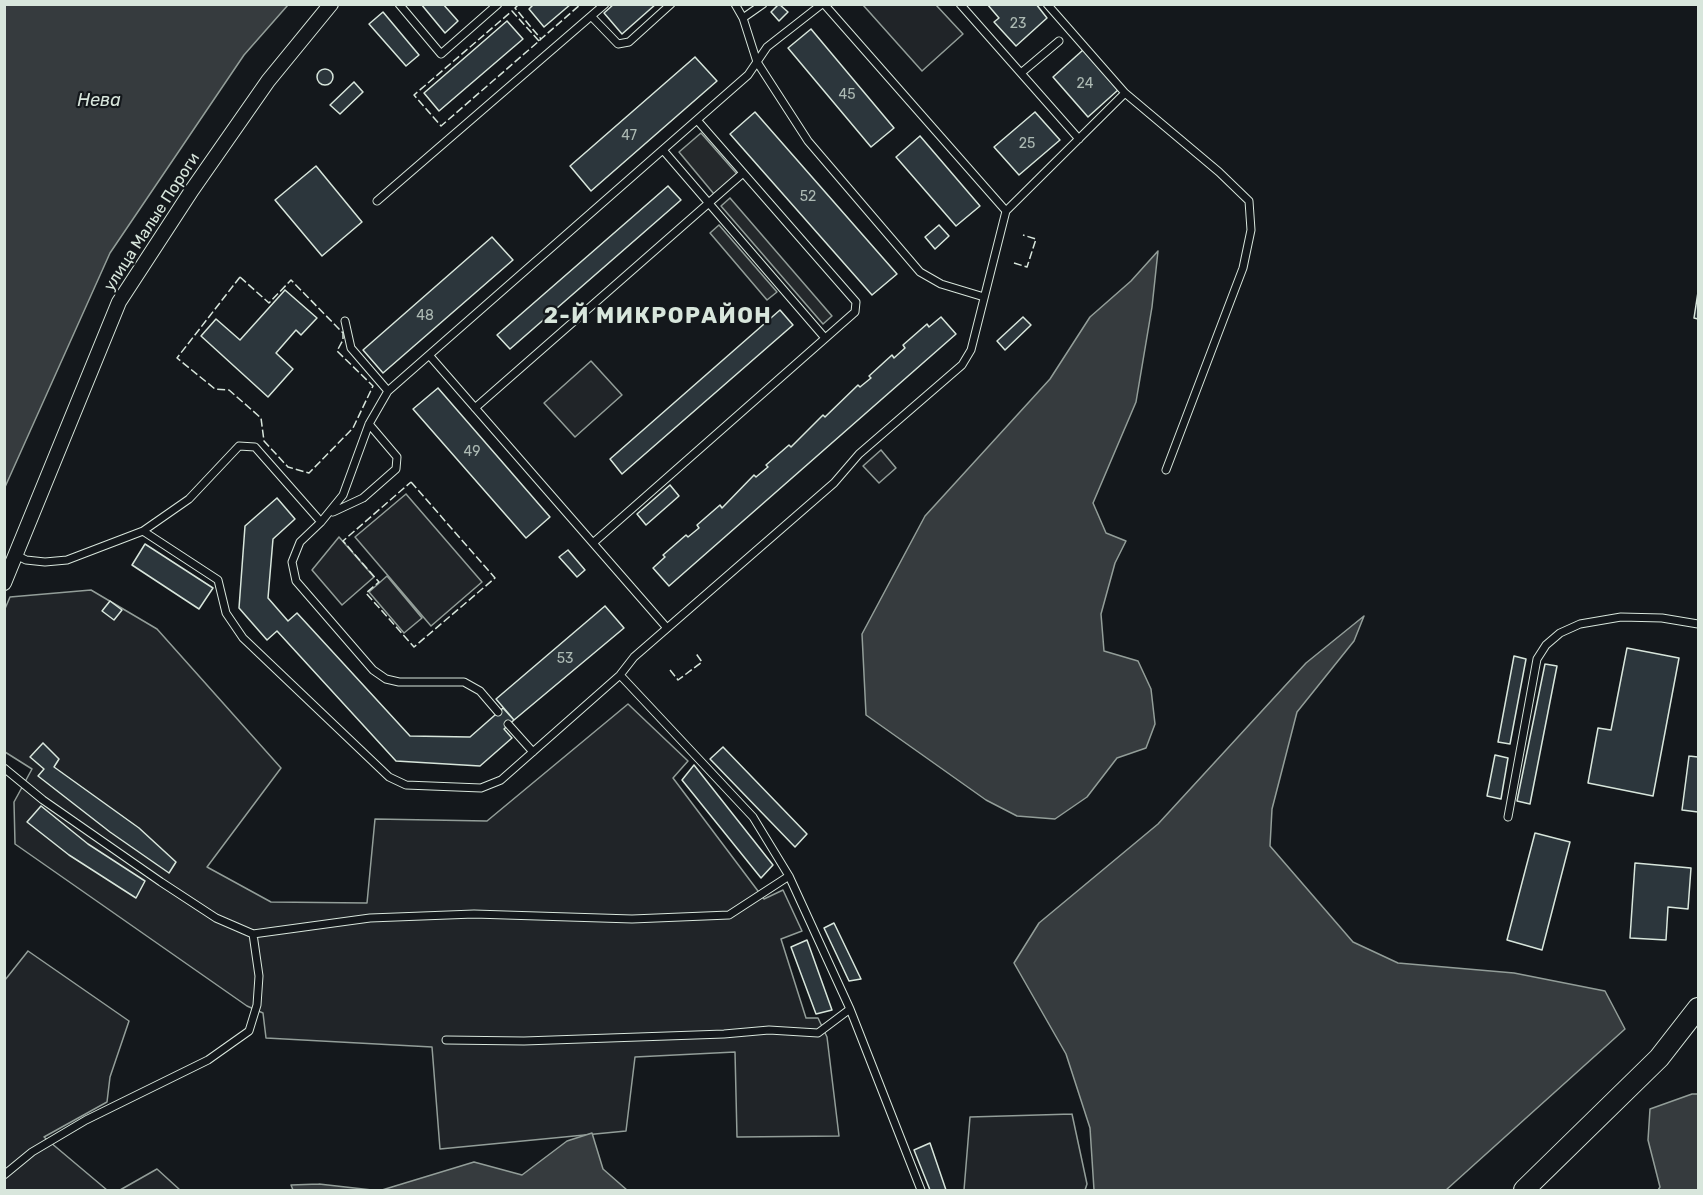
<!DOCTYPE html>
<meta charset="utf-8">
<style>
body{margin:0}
#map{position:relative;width:1703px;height:1195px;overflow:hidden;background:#14181c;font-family:Rubik,sans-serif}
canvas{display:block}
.frame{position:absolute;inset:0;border:6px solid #d8e6dc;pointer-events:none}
</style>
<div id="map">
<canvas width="1703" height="1195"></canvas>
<div class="frame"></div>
</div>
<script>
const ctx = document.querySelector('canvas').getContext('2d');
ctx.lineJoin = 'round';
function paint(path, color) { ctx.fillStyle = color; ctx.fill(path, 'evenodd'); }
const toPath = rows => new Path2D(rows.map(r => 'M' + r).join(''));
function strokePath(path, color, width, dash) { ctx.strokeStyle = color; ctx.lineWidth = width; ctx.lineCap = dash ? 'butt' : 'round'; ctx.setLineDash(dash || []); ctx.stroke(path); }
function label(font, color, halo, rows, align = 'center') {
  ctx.font = font + ' Rubik,sans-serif'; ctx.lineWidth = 4.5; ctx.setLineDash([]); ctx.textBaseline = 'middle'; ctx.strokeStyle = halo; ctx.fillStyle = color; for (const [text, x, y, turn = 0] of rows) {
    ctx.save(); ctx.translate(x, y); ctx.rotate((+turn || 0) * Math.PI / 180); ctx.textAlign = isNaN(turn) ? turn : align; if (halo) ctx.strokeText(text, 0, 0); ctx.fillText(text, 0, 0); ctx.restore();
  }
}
const green = toPath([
 [863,5,936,5,963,34,922,71,863,5],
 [591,361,622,395,575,437,544,403,591,361],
 [881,450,896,468,879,483,863,466,881,450],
 [406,494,482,582,431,626,355,537,406,494],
 [339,537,374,577,342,605,312,570,339,537],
 [387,576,422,618,404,633,369,592,387,576],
 [91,590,157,629,281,768,207,867,271,902,367,903,375,819,487,821,628,704,688,761,673,778,764,899,783,890,802,931,781,939,806,1018,818,1018,827,1037,839,1136,737,1137,735,1052,635,1057,626,1131,440,1149,432,1047,266,1038,263,1013,247,1006,15,844,14,802,32,769,5,752,4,611,10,597,91,590],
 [28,951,129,1021,110,1077,107,1102,44,1137,107,1190,5,1190,5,980,28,951],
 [1072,1114,1087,1184,1085,1190,964,1190,970,1117,1072,1114],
 [157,1169,180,1190,120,1190,157,1169]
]);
const parking = toPath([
 [701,133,737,174,714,194,679,152,701,133],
 [730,198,832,316,823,324,721,206,730,198],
 [719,225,777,292,767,300,710,233,719,225]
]);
const water = toPath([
 [5,4,288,5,244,55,110,253,5,487,5,4],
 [1158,251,1152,307,1136,402,1093,503,1106,533,1126,541,1115,563,1101,614,1104,651,1138,661,1151,689,1155,724,1146,748,1117,758,1087,797,1055,819,1017,816,986,800,866,715,862,634,925,516,1050,379,1090,317,1131,281,1158,251],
 [1364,616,1354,641,1297,712,1272,809,1270,846,1353,942,1398,963,1514,973,1605,991,1625,1029,1446,1190,1094,1190,1090,1128,1066,1054,1014,963,1039,923,1158,824,1306,663,1364,616],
 [1692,1094,1698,1094,1698,1190,1658,1190,1660,1187,1648,1140,1650,1109,1692,1094],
 [592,1133,603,1169,627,1190,382,1190,474,1162,522,1175,567,1141,592,1133],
 [319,1184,372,1190,293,1190,291,1185,319,1184]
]);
const building = toPath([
 [443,4,458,21,445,33,421,4,443,4],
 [534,4,571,4,544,27,529,9,534,4],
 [614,4,656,4,622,34,604,13,614,4],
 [779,4,788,12,779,21,771,12,779,4],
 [987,4,1036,4,1047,18,1016,46,994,22,999,18,987,4],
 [383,12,419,55,406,66,369,24,383,12],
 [507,21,523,39,439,111,424,93,507,21],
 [811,29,894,128,871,147,788,48,811,29],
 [1083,50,1118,90,1088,117,1053,77,1083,50],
 [695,57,717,81,591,191,570,166,695,57],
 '317 77a8 8 0 1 1 16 0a8 8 0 1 1-16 0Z',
 [354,82,363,92,340,114,330,105,354,82],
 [755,112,897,274,872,295,730,134,755,112],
 [1035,112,1060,140,1019,175,994,147,1035,112],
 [920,136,980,206,956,226,896,157,920,136],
 [316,166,362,222,322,256,275,200,316,166],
 [668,186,681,200,510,349,497,335,668,186],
 [939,225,949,236,935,249,925,237,939,225],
 [492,237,513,260,383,373,363,350,492,237],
 [285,290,317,318,301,335,296,330,276,353,293,369,268,397,201,336,216,319,240,340,285,290],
 [1698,292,1698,319,1694,318,1698,292],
 [780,310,793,325,622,474,610,459,780,310],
 [941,317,956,334,669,586,653,568,665,557,663,555,686,535,688,537,699,528,697,525,720,505,722,508,754,475,756,477,768,467,766,465,789,445,791,447,823,415,825,417,858,385,860,387,871,378,869,376,892,355,894,358,905,348,903,345,927,324,929,327,941,317],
 [1023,317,1031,325,1005,350,997,341,1023,317],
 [438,388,550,517,526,538,413,409,438,388],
 [670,485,679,496,646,525,637,514,670,485],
 [277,498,295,519,273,539,268,598,288,621,297,613,410,736,470,737,503,708,514,720,504,729,512,738,480,766,396,761,277,631,267,640,239,608,245,526,277,498],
 [145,544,213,588,199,609,132,565,145,544],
 [568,550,585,570,577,577,559,557,568,550],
 [110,601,122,610,114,620,102,611,110,601],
 [605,606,624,628,514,720,496,699,605,606],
 [1627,648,1679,658,1653,796,1588,783,1598,728,1611,730,1627,648],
 [1514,656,1526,659,1510,744,1498,742,1514,656],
 [1545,664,1557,666,1530,804,1517,801,1545,664],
 [43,743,59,759,54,767,139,828,176,862,169,873,110,832,38,776,44,769,30,757,43,743],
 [723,747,807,834,795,847,710,759,723,747],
 [1495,755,1508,758,1501,799,1487,796,1495,755],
 [1689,756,1698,757,1698,812,1682,810,1689,756],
 [694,765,773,865,761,878,682,780,694,765],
 [41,806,88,844,145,881,136,898,69,855,27,822,41,806],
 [1535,833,1570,842,1542,950,1507,940,1535,833],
 [1635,863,1691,868,1688,909,1668,907,1666,940,1630,938,1635,863],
 [834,923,861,979,849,981,824,928,834,923],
 [807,940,832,1010,816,1014,791,947,807,940],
 [930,1143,946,1190,930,1190,914,1150,930,1143]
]);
const lane = toPath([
 [399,4,441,54,498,4],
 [735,4,743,18,757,62,808,141,920,272,941,284,984,297],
 [824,4,1006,211],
 [960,4,1079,139],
 [1047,4,1125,93,1219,172,1249,201,1251,230,1243,268,1166,470],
 [591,16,618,44,629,42,671,4],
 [743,18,763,4],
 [1021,73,1059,41],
 [663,150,825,338],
 [377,201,605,4],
 [345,321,351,348,388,391],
 [429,355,667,628],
 [475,408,743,173],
 [333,512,363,498,396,469,397,457,369,424],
 [321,522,300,542,292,562,296,581,373,670,386,679,399,682,464,682,480,691,498,712],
 [143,531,189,499,239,446,255,447,321,522,343,495,369,424,388,391,748,75,767,47,822,4],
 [593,543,855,312,856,302,697,120],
 [18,556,26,560,45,562,67,560,143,531,218,580,226,613,243,638,389,777,406,785,481,788,501,780,620,675,634,657,834,483,859,454,962,365,971,350,1006,211,1125,93],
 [620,675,753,817,789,876,850,1009,921,1190],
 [508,724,533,752],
 [4,768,43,800,161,882,216,918,253,934,370,918,474,914,632,919,729,915,789,876],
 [1508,817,1537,659,1546,645,1560,633,1580,624,1621,617,1662,618,1698,624],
 [446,1040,524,1041,724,1034,769,1030,818,1033,850,1009],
 [4,1175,32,1152,86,1120,208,1060,249,1031,257,1005,259,976,253,934]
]);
const street = toPath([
 [4,583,119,302,192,190,268,81,331,4]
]);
const secondary = toPath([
 [1524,1190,1659,1058,1698,1008]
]);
const fence = toPath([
 [519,4,515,8,541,39,581,4],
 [539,41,512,11,414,95,441,126,539,41,541,39],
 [1014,263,1027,267,1036,239,1023,235],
 [240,277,269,303,291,280,343,333,343,340,337,351,373,386,353,428,309,473,288,467,264,441,261,418,229,390,215,389,177,358,240,277],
 [411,482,495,578,414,647,366,593,379,582,343,541,411,482],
 [670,670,678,680,702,662,695,652]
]);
const numberNames = [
 ["23",1018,24],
 ["24",1085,84],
 ["45",847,95],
 ["47",629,136],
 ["25",1027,144],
 ["52",808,197],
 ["48",425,316],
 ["49",472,452],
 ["53",565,659]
];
const streetNames = [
 ["улица Малые Пороги",152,222,-57]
];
const waterNames = [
 ["Нева",99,101]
];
const districtNames = [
 ["2-Й МИКРОРАЙОН",658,317]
];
paint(green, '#202428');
strokePath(green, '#939e99', 1.5);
paint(parking, '#24282b');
strokePath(parking, '#939e99', 1.5);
paint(water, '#363b3e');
strokePath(water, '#939e99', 1.5);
paint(building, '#2c363c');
strokePath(building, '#d8e6dc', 1.5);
strokePath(lane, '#d8e6dc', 9);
strokePath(street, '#d8e6dc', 16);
strokePath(secondary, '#d8e6dc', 22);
strokePath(lane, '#14181c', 7);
strokePath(street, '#14181c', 14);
strokePath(secondary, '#14181c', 20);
strokePath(fence, '#d8e6dc', 1.5, [8, 3]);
label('14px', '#adbab4', null, numberNames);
label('16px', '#d8e6dc', '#14181c', streetNames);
label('italic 18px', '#d8e6dc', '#14181c', waterNames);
ctx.letterSpacing = '1.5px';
label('bold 22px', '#d8e6dc', '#14181c', districtNames);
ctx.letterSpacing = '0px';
</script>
